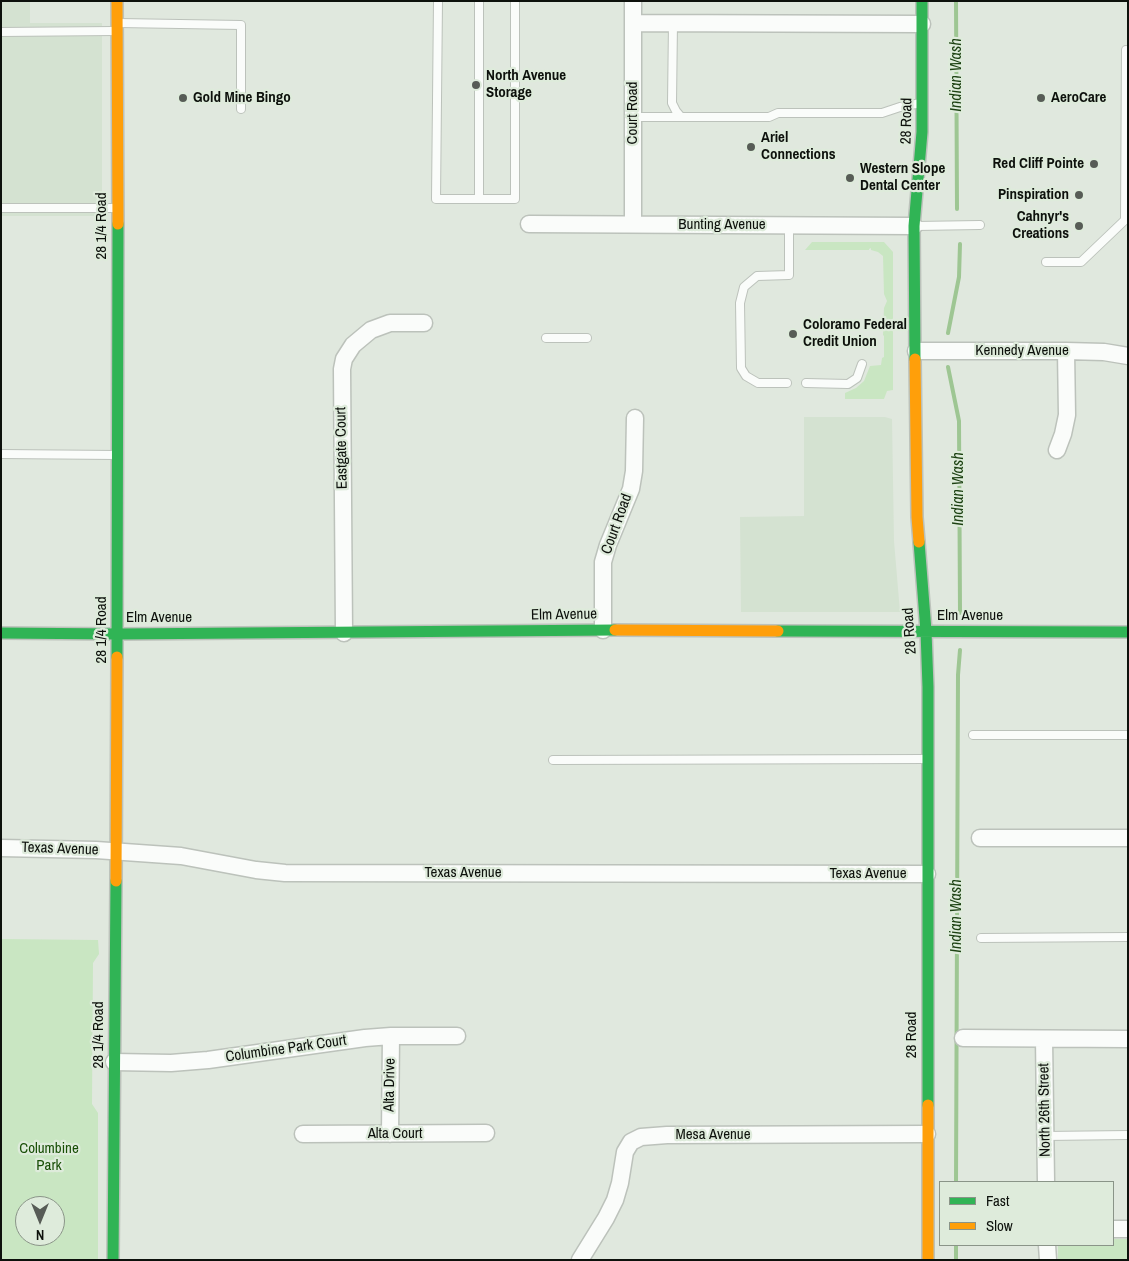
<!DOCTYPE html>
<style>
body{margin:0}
#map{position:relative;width:1129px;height:1261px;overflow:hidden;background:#e0e8de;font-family:"Archivo Narrow",sans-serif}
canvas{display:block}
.frame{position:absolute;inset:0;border:2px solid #0d110c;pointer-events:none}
.legend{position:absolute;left:939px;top:1181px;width:175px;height:65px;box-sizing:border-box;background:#deebdb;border:1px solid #8a9488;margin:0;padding:6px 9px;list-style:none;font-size:15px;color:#0d110c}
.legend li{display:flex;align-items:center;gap:10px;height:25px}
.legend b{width:25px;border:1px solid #8a9488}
.north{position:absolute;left:15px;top:1196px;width:50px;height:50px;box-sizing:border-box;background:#deebdb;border:1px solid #8a9488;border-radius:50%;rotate:180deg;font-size:14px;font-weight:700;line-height:20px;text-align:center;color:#0d110c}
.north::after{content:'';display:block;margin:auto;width:18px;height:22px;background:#575c56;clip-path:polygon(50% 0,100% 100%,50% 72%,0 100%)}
</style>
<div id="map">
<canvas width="1129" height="1261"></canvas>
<div class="frame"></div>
<ul class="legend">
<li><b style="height:6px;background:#30b455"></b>Fast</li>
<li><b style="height:6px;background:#ff9f0a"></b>Slow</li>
</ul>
<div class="north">N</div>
</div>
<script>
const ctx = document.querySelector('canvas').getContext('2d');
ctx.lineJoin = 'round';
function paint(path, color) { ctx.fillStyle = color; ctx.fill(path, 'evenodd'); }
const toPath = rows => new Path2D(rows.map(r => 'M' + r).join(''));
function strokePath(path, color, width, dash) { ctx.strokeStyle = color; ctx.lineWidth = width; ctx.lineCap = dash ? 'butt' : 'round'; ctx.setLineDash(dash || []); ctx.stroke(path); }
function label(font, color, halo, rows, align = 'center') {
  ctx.font = font + ' "Archivo Narrow",sans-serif'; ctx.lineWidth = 4.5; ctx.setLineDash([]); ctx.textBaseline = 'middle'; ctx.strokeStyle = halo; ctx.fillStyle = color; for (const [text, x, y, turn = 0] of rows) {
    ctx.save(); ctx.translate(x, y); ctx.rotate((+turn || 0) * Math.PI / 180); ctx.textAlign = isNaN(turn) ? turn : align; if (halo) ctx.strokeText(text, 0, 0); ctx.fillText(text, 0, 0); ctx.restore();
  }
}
const built = toPath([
 [1,1,30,1,30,23,102,23,102,216,1,216],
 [804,417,885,417,892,419,894,541,900,612,741,612,740,517,804,516]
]);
const green = toPath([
 [812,242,884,242,893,252,893,390,887,391,884,399,845,399,845,393,856,388,864,381,870,366,881,365,882,358,884,357,884,336,883,335,884,308,887,301,884,294,883,256,878,252,871,250,871,248,869,249,869,250,805,250],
 [1,939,98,940,99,954,93,963,92,1104,98,1113,98,1260,1,1260],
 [25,1206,55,1206,55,1236,25,1236],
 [1113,1239,1128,1239,1128,1260,1058,1260,1058,1245,1113,1245]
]);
const stream = toPath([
 [956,1,957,209],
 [948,333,959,277,960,244],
 [948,367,959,421,960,613],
 [956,1182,958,675,960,650],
 [956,1260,956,1245]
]);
const lane = toPath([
 [438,1,436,199,515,199,515,1],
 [479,1,479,199],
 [119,23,241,25,241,109],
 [1,32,114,31],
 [633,117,681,117,676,111,672,103,673,23],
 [681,117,769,117,778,113,882,113,900,107,921,103],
 [1,208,117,208],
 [916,226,980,225],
 [1046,262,1081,262,1125,220,1126,50],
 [546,338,587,338],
 [787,383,758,383,746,376,741,368,740,303,744,287,757,276,789,275,789,225],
 [806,383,848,384,857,378,862,364],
 [1,454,116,455],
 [973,735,1128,735],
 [553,760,926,759],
 [981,938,1128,937],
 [1045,1136,1128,1135]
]);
const street = toPath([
 [633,23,922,24],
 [529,224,914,226],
 [633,224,633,1],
 [916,351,1066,351,1104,352,1128,356],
 [1057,450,1063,434,1067,415,1066,351],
 [603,630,603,562,608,545,631,489,634,471,635,418],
 [344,633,342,369,344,359,353,345,371,330,390,323,424,323],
 [980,838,1128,838],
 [1,848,96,850,181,856,256,870,285,873,927,874],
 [963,1038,1128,1039],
 [1044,1039,1046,1182],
 [114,1062,171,1063,208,1060,365,1038,391,1036,457,1036],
 [303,1134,486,1133],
 [390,1134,391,1036],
 [1113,1229,1128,1229],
 [1047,1245,1048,1260],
 [580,1260,606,1218,615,1200,620,1183,625,1152,631,1142,641,1137,667,1135,927,1134]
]);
const fast = toPath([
 [915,359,914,226,922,132,922,1],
 [919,542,926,631,928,687,928,1105],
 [778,631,1128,632],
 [1,633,118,634,615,630],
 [117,657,118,224],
 [113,1260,116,881]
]);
const slow = toPath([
 [117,1,118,224],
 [915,359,917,517,919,542],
 [615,630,778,631],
 [116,881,117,657],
 [928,1105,928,1260]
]);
const markers = [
 [476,85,5,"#575c56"],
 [183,98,5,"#575c56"],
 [1041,98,5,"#575c56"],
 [751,147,5,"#575c56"],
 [1094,164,5,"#575c56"],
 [850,178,5,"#575c56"],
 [1079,195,5,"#575c56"],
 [1079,226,5,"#575c56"],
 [793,334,5,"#575c56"]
];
const poiNames = [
 ["North Avenue",486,76],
 ["Storage",486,93],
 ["Gold Mine Bingo",193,98],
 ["AeroCare",1051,98],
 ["Ariel",761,138],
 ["Connections",761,155],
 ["Red Cliff Pointe",1084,164,"right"],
 ["Western Slope",860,169],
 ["Dental Center",860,186],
 ["Pinspiration",1069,195,"right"],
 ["Cahnyr's",1069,217,"right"],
 ["Creations",1069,234,"right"],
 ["Coloramo Federal",803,325],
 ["Credit Union",803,342]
];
const streetNames = [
 ["Court Road",633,113,-90],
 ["28 Road",907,121,-89],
 ["Bunting Avenue",722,225],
 ["28 1/4 Road",102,226,-90],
 ["Kennedy Avenue",1022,351],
 ["Eastgate Court",342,448,-91],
 ["Court Road",617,524,-70],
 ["Elm Avenue",564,615,-1],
 ["Elm Avenue",970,616],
 ["Elm Avenue",159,618],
 ["28 1/4 Road",102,630,-90],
 ["28 Road",910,631,-94],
 ["Texas Avenue",60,849,2],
 ["Texas Avenue",463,873],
 ["Texas Avenue",868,874],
 ["28 1/4 Road",99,1035,-90],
 ["28 Road",912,1035,-90],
 ["Columbine Park Court",286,1049,-8],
 ["Alta Drive",390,1085,-89],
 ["North 26th Street",1045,1110,-91],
 ["Alta Court",395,1134],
 ["Mesa Avenue",713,1135]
];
const parkNames = [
 ["Columbine",49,1149],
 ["Park",49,1166]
];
const waterNames = [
 ["Indian Wash",957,75,-90],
 ["Indian Wash",959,489,-90],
 ["Indian Wash",957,916,-90]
];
paint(built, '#d4e2d1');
paint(green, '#c9e6c2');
strokePath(stream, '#9ec693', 4);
strokePath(lane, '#bcc2bb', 10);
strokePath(street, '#bcc2bb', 19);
strokePath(fast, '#bcc2bb', 14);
strokePath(slow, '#bcc2bb', 14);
strokePath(lane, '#fafcfa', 8);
strokePath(street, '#fafcfa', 16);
strokePath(fast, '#30b455', 11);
strokePath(slow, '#ff9f0a', 11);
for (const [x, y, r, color] of markers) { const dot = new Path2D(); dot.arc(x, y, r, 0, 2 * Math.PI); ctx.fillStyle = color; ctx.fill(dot); strokePath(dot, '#deebdb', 2); }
label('bold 15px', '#0d110c', '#deebdb', poiNames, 'left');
label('15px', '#0d110c', '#deebdb', streetNames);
label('15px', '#194f07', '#deebdb', parkNames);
label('italic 16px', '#1d4213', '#deebdb', waterNames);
</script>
